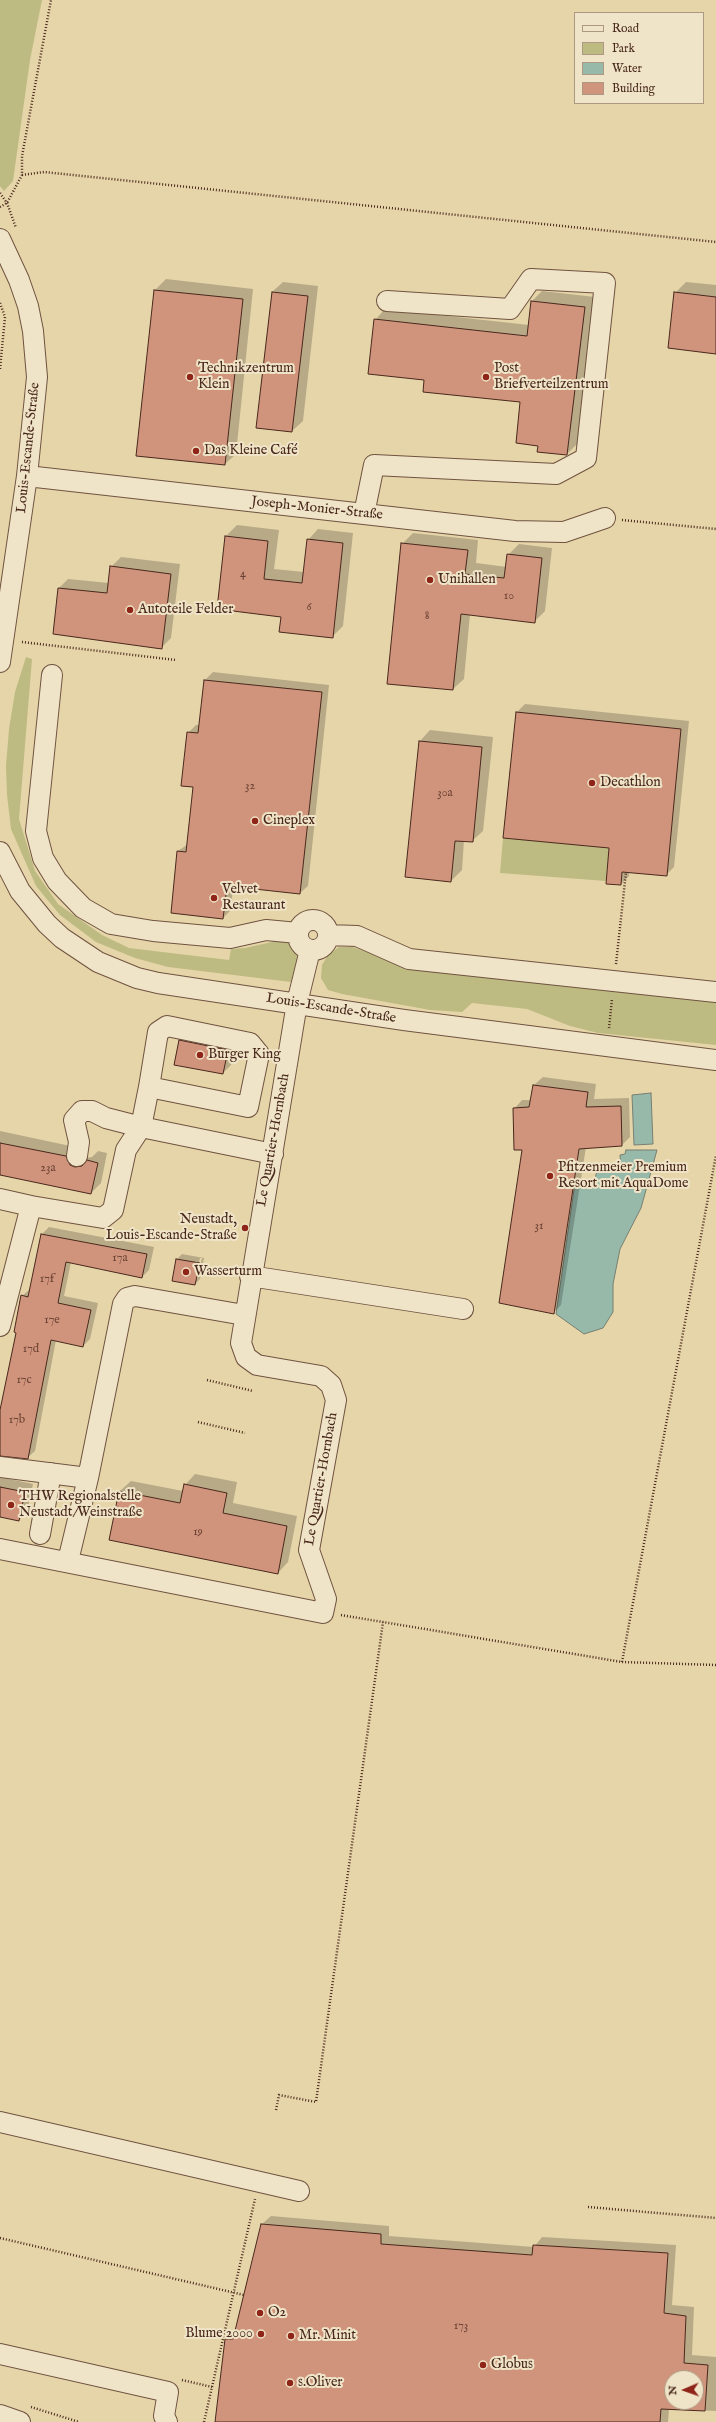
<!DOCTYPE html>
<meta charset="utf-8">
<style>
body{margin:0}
#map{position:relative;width:716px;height:2422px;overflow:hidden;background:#e6d5a9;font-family:"IM FELL English",serif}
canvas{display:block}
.legend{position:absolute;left:574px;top:12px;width:130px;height:92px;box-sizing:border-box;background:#efe4c7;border:1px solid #ad9983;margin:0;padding:5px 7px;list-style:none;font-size:12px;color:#49281d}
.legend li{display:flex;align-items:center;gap:8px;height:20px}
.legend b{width:20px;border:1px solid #ad9983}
.north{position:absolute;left:664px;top:2370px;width:40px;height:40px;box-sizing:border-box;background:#efe4c7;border:1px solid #ad9983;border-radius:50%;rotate:268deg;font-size:11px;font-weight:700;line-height:16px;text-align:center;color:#49281d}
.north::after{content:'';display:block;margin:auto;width:14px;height:18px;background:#8f2418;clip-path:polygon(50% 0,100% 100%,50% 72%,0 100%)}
</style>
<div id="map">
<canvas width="716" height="2422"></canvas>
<ul class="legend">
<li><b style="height:5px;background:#efe4c7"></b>Road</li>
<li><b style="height:11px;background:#bdbb82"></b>Park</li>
<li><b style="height:11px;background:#96b9aa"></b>Water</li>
<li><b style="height:11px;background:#d0937b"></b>Building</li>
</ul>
<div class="north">N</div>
</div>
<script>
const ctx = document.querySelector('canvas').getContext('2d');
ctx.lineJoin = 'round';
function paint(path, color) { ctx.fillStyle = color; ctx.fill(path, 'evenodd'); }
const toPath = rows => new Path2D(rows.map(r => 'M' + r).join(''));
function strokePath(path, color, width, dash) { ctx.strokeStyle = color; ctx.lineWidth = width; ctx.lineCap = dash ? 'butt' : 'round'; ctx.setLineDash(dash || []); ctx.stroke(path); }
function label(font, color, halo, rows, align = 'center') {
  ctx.font = font + ' "IM FELL English",serif'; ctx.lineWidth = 4; ctx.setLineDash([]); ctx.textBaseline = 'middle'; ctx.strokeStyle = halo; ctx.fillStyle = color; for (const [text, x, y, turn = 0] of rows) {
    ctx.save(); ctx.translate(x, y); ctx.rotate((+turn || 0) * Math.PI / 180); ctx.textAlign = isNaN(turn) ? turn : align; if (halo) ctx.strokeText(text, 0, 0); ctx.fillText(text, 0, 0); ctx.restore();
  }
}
const green = toPath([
 [0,0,42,0,30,60,13,181,4,191,0,186],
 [26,657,32,659,19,819,35,871,58,904,102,935,129,948,229,960,231,949,245,948,281,940,292,942,296,950,298,965,291,982,168,967,135,958,96,942,60,915,36,886,11,829,7,795,6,766,9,729,15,692],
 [503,838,609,848,606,881,500,873],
 [339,947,353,947,411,968,716,1000,716,1045,598,1033,570,1026,527,1009,472,1003,462,1012,430,1010,342,994,328,990,321,978,322,965,328,955]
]);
const water = toPath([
 [651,1093,653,1144,634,1145,632,1095,651,1093],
 [626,1150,657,1150,641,1208,620,1249,613,1284,613,1312,603,1328,584,1334,556,1314,575,1183,593,1186,597,1171,621,1170,620,1155,625,1154,626,1150]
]);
const shadow = toPath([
 [166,279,253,289,236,454,225,464,138,455,155,290],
 [283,282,318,286,303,421,292,431,257,427,272,292],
 [686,282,716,285,716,353,675,293],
 [542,291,595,297,578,443,567,454,539,445,521,402,425,379,375,320,385,309,529,325,531,302],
 [237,525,279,530,274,569,304,572,308,540,318,529,353,533,343,626,332,637,282,616,218,609,226,536],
 [413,533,478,540,476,563,507,567,508,555,519,544,552,548,545,611,534,622,470,614,464,679,453,689,388,683,402,544],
 [121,557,180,564,171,638,161,648,59,588,68,579,109,583,111,567],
 [213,672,329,685,308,886,300,893,233,886,231,910,223,918,178,851,188,844,194,786,188,733,196,725,200,725,205,680],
 [525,704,689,721,674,867,666,875,629,872,629,876,621,884,610,847,517,712],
 [430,730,493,737,483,831,472,841,464,840,462,870,451,881,406,876,420,741],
 [188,1033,235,1042,231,1065,223,1073,180,1041],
 [543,1077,596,1084,594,1099,629,1098,630,1137,622,1145,586,1147,561,1305,553,1313,523,1149,514,1109,522,1100,531,1100,534,1085],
 [0,1131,75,1147,85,1158,92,1157,98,1151,107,1153,101,1183,91,1193,0,1174],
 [49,1227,154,1247,149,1270,142,1277,71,1262,64,1296,98,1303,90,1339,83,1346,56,1340,35,1451,27,1458,0,1455,0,1416,17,1332,22,1296,30,1289,42,1234],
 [182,1254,204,1258,200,1279,195,1284,173,1280,177,1259],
 [200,1258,202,1258,197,1280,195,1280],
 [195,1474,237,1482,233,1503,297,1516,288,1562,278,1573,120,1491,131,1481,183,1491,185,1485],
 [0,1477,33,1484,27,1512,19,1520,0,1516],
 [271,2216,389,2226,389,2236,534,2247,542,2237,676,2245,672,2305,694,2307,692,2355,716,2357,716,2411,669,2409,668,2422,216,2422,225,2339,236,2331,262,2224],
 [672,2378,696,2378,696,2402,672,2402]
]);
const building = toPath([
 [154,290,243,299,225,465,136,456,154,290],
 [272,292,308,296,292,432,256,428,272,292],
 [674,292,716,297,716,354,668,348,674,292],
 [531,301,585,307,567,455,537,452,538,446,516,443,520,402,423,392,424,380,368,374,374,319,527,336,531,301],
 [225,536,268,541,264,579,302,583,307,539,343,543,333,638,279,632,281,617,217,609,225,536],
 [401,543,468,550,465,574,504,578,507,554,542,558,535,623,461,614,453,690,387,684,401,543],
 [110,566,171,574,162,649,53,634,58,588,107,593,110,566],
 [204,680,322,692,300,894,227,886,223,919,171,913,177,851,186,852,193,787,181,786,187,732,198,733,204,680],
 [516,712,681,729,667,876,622,872,621,885,606,884,609,848,503,838,516,712],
 [419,741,482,747,473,842,455,841,451,882,405,877,419,741],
 [179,1040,228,1050,223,1074,174,1065,179,1040],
 [533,1085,588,1092,586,1107,621,1106,622,1146,579,1149,554,1314,499,1303,522,1150,514,1150,513,1108,529,1107,533,1085],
 [0,1143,66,1156,70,1165,75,1167,82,1166,87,1160,98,1163,91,1194,0,1175,0,1143],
 [41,1234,147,1254,142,1278,66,1262,58,1303,91,1310,83,1347,51,1340,28,1459,0,1456,0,1410,16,1333,14,1332,21,1295,28,1297,41,1234],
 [176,1259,200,1263,195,1285,172,1281,176,1259],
 [184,1484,227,1493,223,1513,287,1526,278,1574,109,1540,119,1491,180,1503,184,1484],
 [0,1487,25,1492,19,1521,0,1517,0,1487],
 [261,2224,381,2234,381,2244,532,2255,533,2245,668,2253,664,2313,686,2316,684,2363,708,2365,705,2411,661,2409,660,2422,215,2422,225,2339,233,2339,261,2224],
 [672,2378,696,2378,696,2402,672,2402,672,2378]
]);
const path = toPath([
 [22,175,44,172,716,242],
 [0,193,7,203,16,228],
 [0,207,7,203,22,175,22,156,51,0],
 [0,303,5,317,0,369],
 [622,520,716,529],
 [22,642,176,660],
 [616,964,626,872],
 [609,1028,612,999],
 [207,1380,253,1391],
 [198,1422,245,1433],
 [341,1615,622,1662,716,1665],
 [622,1662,716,1155],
 [276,2110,279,2095,316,2102,383,1622],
 [588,2207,716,2218],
 [0,2238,244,2295],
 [182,2380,212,2387],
 [31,2407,79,2422],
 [204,2422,255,2199]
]);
const minor = toPath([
 [0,239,19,280,28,306,33,331,37,377,27,476,0,662],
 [27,476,515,531,564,532,605,518],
 [364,514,374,465,556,474,586,458,605,283,531,279,510,309,387,301],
 [52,675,36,831,43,858,57,881,83,908,111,924,153,931,230,938,266,930,298,933],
 [0,852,20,891,47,924,62,938,98,962,137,978,158,983,404,1020,716,1060],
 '298 935a15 15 0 1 1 30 0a15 15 0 1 1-30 0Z',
 [328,935,357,936,409,959,716,992],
 [77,1156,79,1142,74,1120,82,1111,92,1111,106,1118,141,1127,273,1154],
 [0,1199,31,1206,0,1326],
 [31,1206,103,1218,113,1210,126,1150,141,1127,149,1087,248,1107,259,1054,250,1043,167,1026,158,1032,149,1087],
 [250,1276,463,1309],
 [0,1467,88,1478,68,1561],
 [88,1478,123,1304,127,1298,135,1296,244,1315],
 [40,1534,51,1473],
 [0,1549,323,1613,326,1599,309,1550,336,1400,331,1385,321,1376,257,1365,246,1357,241,1343,297,1003,310,950],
 [0,2122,299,2191],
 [0,2354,168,2392,164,2416,167,2422],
 [0,2415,20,2422]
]);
const markers = [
 [190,377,4,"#8f2418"],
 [486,377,4,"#8f2418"],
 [196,451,4,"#8f2418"],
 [430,580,4,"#8f2418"],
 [130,610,4,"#8f2418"],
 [592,783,4,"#8f2418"],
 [255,821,4,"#8f2418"],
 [214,898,4,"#8f2418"],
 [200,1055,4,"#8f2418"],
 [550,1176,4,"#8f2418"],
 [245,1228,4,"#8f2418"],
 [186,1272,4,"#8f2418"],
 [11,1505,4,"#8f2418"],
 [260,2313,4,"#8f2418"],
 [261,2334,4,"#8f2418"],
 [291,2336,4,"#8f2418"],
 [483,2365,4,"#8f2418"],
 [290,2383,4,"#8f2418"]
];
const numberNames = [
 ["4",243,575],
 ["10",509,597],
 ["6",309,608],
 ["8",427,617],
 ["32",250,787],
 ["30a",445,794],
 ["23a",48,1169],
 ["31",539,1227],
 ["17a",120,1259],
 ["17f",47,1280],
 ["17e",52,1321],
 ["17d",31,1350],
 ["17c",24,1381],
 ["17b",17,1421],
 ["19",198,1533],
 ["173",461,2327]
];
const poiNames = [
 ["Technikzentrum",198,369],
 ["Klein",198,385],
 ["Post",494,369],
 ["Briefverteilzentrum",494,385],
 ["Das Kleine Café",204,451],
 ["Unihallen",438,580],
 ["Autoteile Felder",138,610],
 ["Decathlon",600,783],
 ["Cineplex",263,821],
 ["Velvet",222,890],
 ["Restaurant",222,906],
 ["Burger King",208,1055],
 ["Pfitzenmeier Premium",558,1168],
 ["Resort mit AquaDome",558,1184],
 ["Neustadt,",237,1220,"right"],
 ["Louis-Escande-Straße",237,1236,"right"],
 ["Wasserturm",194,1272],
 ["THW Regionalstelle",19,1497],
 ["Neustadt/Weinstraße",19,1513],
 ["O2",268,2313],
 ["Blume 2000",253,2334,"right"],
 ["Mr. Minit",299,2336],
 ["Globus",491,2365],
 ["s.Oliver",298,2383]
];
const streetNames = [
 ["Louis-Escande-Straße",29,448,-84],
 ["Joseph-Monier-Straße",317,509,6],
 ["Louis-Escande-Straße",331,1009,9],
 ["Le Quartier-Hornbach",274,1140,-80],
 ["Le Quartier-Hornbach",322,1479,-80]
];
paint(green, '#bdbb82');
paint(water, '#96b9aa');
strokePath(water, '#777f72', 1);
paint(shadow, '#0003');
paint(building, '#d0937b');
strokePath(building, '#49281d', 1);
strokePath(minor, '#705340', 22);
strokePath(path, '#49281d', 2.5, [1, 2]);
strokePath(minor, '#efe4c7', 20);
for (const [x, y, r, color] of markers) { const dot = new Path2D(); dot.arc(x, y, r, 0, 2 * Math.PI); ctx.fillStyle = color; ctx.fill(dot); strokePath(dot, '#efe4c7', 1.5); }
label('12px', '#6b4334', null, numberNames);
label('14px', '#49281d', '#efe4c7', poiNames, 'left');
label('14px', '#49281d', '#efe4c7', streetNames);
</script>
